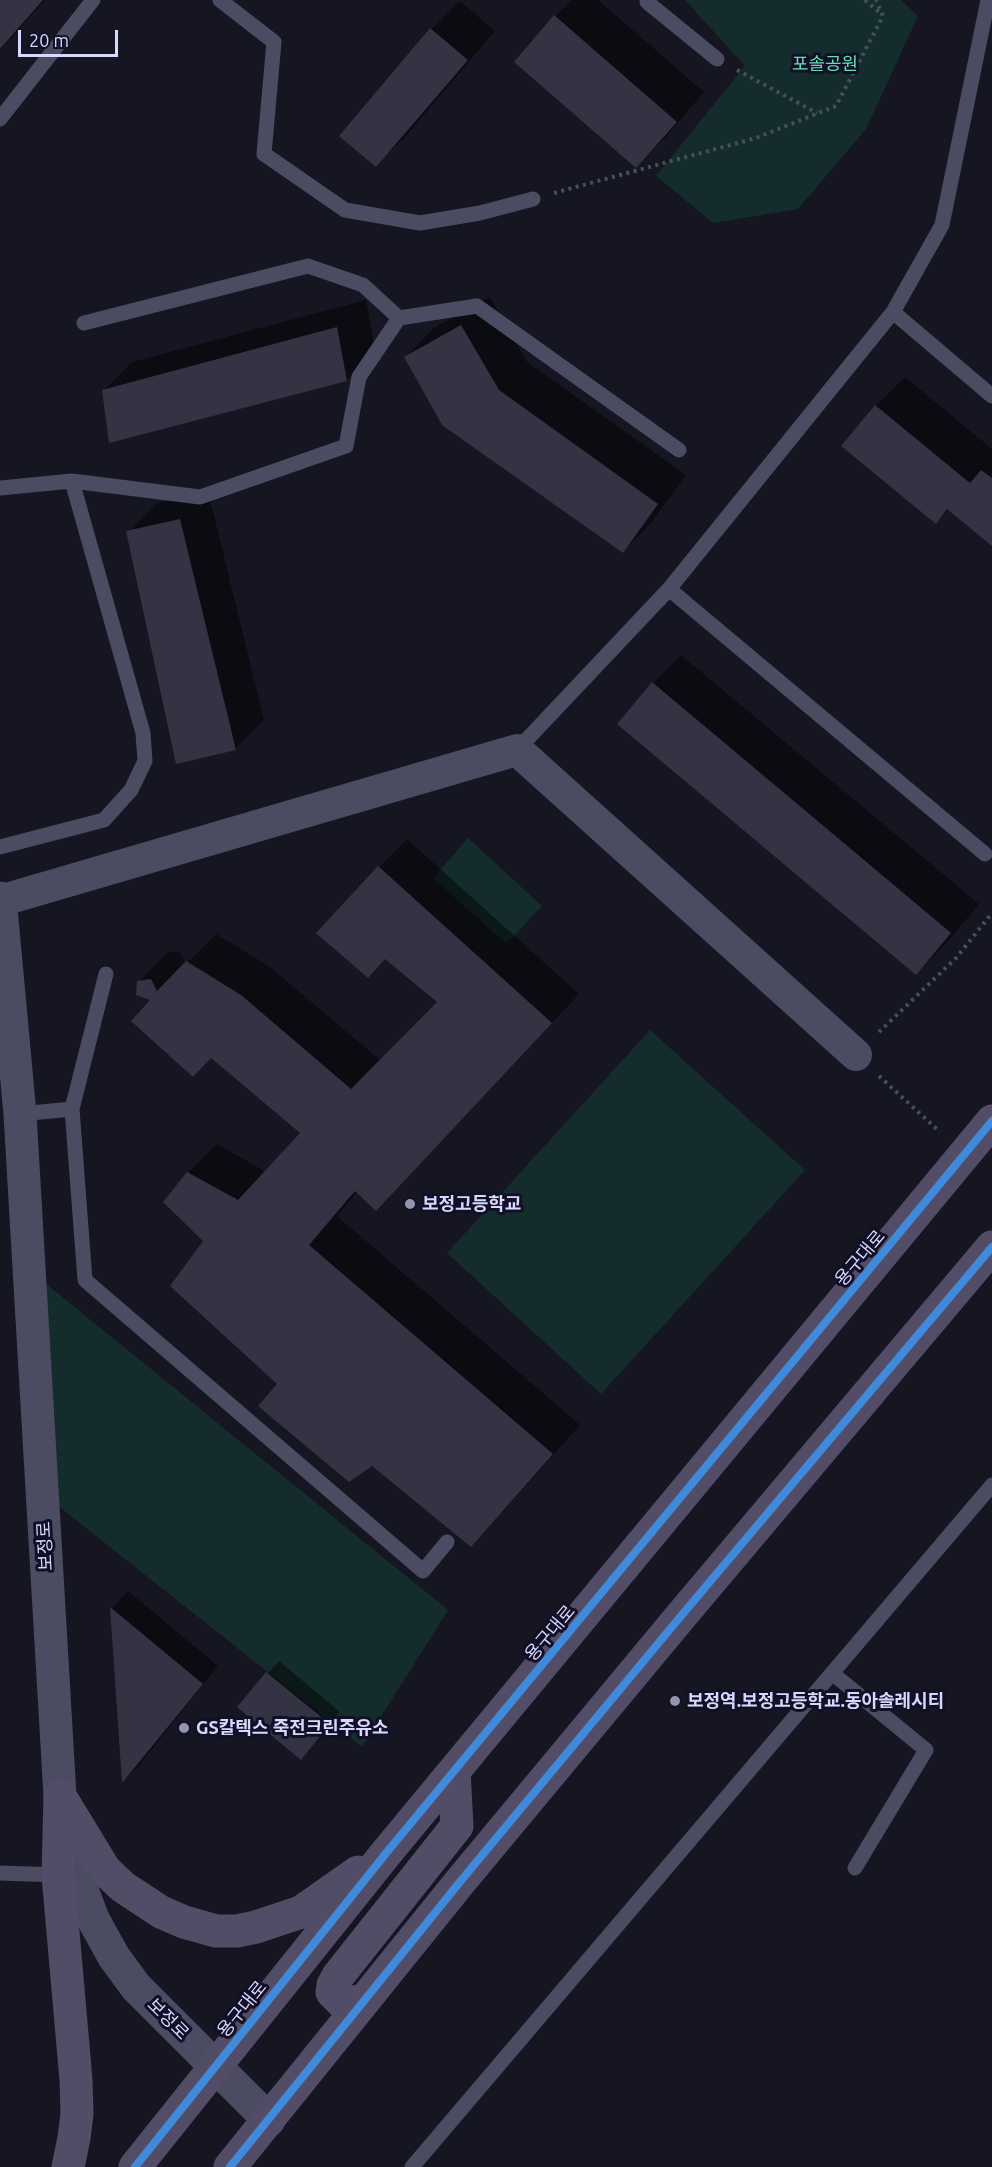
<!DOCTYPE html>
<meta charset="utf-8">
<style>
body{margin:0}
#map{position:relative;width:992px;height:2167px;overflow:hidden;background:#161522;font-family:Ubuntu,sans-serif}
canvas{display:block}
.scale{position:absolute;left:18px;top:30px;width:100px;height:27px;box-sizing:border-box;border:3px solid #d8d8fe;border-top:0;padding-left:8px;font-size:18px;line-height:21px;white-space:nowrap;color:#d8d8fe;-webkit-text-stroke:4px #121027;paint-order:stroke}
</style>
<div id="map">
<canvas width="992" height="2167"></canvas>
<div class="scale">20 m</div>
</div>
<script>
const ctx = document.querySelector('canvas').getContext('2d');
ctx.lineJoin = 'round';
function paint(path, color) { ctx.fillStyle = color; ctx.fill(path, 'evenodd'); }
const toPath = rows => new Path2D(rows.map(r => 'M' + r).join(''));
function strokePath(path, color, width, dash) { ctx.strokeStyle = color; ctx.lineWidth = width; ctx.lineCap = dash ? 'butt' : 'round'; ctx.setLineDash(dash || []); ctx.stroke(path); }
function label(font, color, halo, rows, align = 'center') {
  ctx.font = font + ' Ubuntu,"Noto Sans KR",sans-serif'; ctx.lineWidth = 6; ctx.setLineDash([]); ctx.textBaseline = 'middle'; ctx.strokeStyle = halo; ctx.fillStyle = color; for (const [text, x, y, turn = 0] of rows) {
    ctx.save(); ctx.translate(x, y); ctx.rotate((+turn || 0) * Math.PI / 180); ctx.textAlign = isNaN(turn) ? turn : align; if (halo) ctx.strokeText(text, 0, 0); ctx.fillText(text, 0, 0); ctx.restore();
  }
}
const green = toPath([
 [685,0,901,0,918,16,866,129,798,209,713,223,656,176,745,66],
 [468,838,542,906,506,944,433,878],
 [650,1030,805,1170,601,1394,447,1253],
 [29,1270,448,1610,362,1747,42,1493]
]);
const shadow = toPath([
 [0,0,45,0,0,51],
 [572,0,598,0,704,92,665,138,636,166,555,16],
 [460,1,495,31,405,137,376,165,432,29],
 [490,297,527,362,686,475,651,523,623,551,406,357,434,328],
 [366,300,375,351,347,380,103,391,132,362],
 [905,377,992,449,992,544,949,509,936,522,844,446,876,406],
 [208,491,264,720,235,749,128,532,157,503],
 [681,655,979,904,945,945,916,973,653,683],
 [407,839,579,994,404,1180,358,1191,337,1216,580,1425,499,1516,471,1545,279,1383,205,1241,188,1173,217,1144,266,1172,302,1133,211,1056,152,1000,139,982,167,953,179,951,186,964,216,934,269,966,381,1061,439,1002,379,867],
 [128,1591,218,1666,139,1765,124,1780,112,1608],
 [279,1661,340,1712,301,1758,239,1707]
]);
const building = toPath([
 [0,0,43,0,0,49],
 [554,15,677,122,636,168,514,62],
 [430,28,468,60,376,167,339,136],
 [461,325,499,390,658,504,623,553,442,425,404,357],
 [337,327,347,381,109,443,102,390],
 [875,405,970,483,981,470,992,478,992,546,947,509,936,524,841,446],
 [180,519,236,750,176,764,126,531],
 [652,682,951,933,916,975,617,724],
 [378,866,552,1023,376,1211,355,1191,309,1245,553,1454,471,1547,372,1466,349,1482,258,1406,277,1384,170,1286,203,1241,163,1202,187,1172,238,1200,300,1133,211,1058,193,1077,131,1021,150,1000,136,995,137,981,151,979,157,991,186,961,241,995,351,1089,437,1002,385,959,368,978,316,933],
 [110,1607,203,1684,122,1783],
 [266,1672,330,1724,301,1760,237,1707]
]);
const path = toPath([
 [865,0,880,13],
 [737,70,817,113],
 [554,193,756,138,836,106,883,16,876,0],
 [879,1032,956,958,992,913],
 [879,1076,940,1132]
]);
const service = toPath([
 [220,0,274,42,264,154,345,210,420,223,480,213,533,199],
 [647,0,647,2,717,59],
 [0,119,93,0],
 [893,312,992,396],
 [84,323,308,266,363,285,399,318],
 [0,488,72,481,200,497,346,446,359,377,399,318,477,306,679,450],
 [669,589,985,854],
 [517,750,669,589,893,312,942,225,988,0],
 [0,847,104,820,131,790,145,761,143,733,72,481],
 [72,1109,85,1280,423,1571,447,1542],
 [20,1114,72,1109,106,974],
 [832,1673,926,1750,855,1868],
 [0,1873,58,1875],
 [412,2167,992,1485]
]);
const minor = toPath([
 [0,901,517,750,856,1055]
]);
const tertiary = toPath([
 [0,898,20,1114,60,1796,80,1884,93,1919,114,1957,136,1987,269,2120]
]);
const primary = toPath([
 [60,1796,105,1870,123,1887,161,1912,184,1922,216,1931,237,1931,256,1927,301,1912,358,1872],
 [60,1796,58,1875,76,2080,77,2114,74,2138,68,2167],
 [364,2000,349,2003,342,2002,332,1992,333,1985,338,1976,457,1826,454,1771],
 [135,2167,387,1852,992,1121],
 [230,2167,459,1883,681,1616,992,1247]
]);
const cycleway = toPath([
 [135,2167,387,1852,992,1121],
 [230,2167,459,1883,681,1616,992,1247]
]);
const markers = [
 [410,1204,6,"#9494b1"],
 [675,1701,6,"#9494b1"],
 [184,1728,6,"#9494b1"]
];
const parkNames = [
 ["포솔공원",825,64]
];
const poiNames = [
 ["보정고등학교",422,1204],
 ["보정역.보정고등학교.동아솔레시티",687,1701],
 ["GS칼텍스 죽전크린주유소",196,1728]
];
const streetNames = [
 ["용구대로",860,1258,-50],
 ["보정로",45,1546,-93],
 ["용구대로",550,1633,-50],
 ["용구대로",242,2009,-51],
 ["보정로",168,2019,45]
];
paint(green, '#142d2c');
paint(shadow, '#0007');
paint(building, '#343344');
strokePath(path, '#44515d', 4, [3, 4.5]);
strokePath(service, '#4b4c62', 15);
strokePath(minor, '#4b4c62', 32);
strokePath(tertiary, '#4b4c62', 33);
strokePath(primary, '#524c67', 33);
strokePath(cycleway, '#408adc', 8);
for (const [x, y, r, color] of markers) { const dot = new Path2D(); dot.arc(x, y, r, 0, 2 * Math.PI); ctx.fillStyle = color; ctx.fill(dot); strokePath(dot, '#121027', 2); }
label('18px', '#65ddb2', '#121027', parkNames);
label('bold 18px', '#d8d8fe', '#121027', poiNames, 'left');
label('18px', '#d8d8fe', '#121027', streetNames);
</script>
